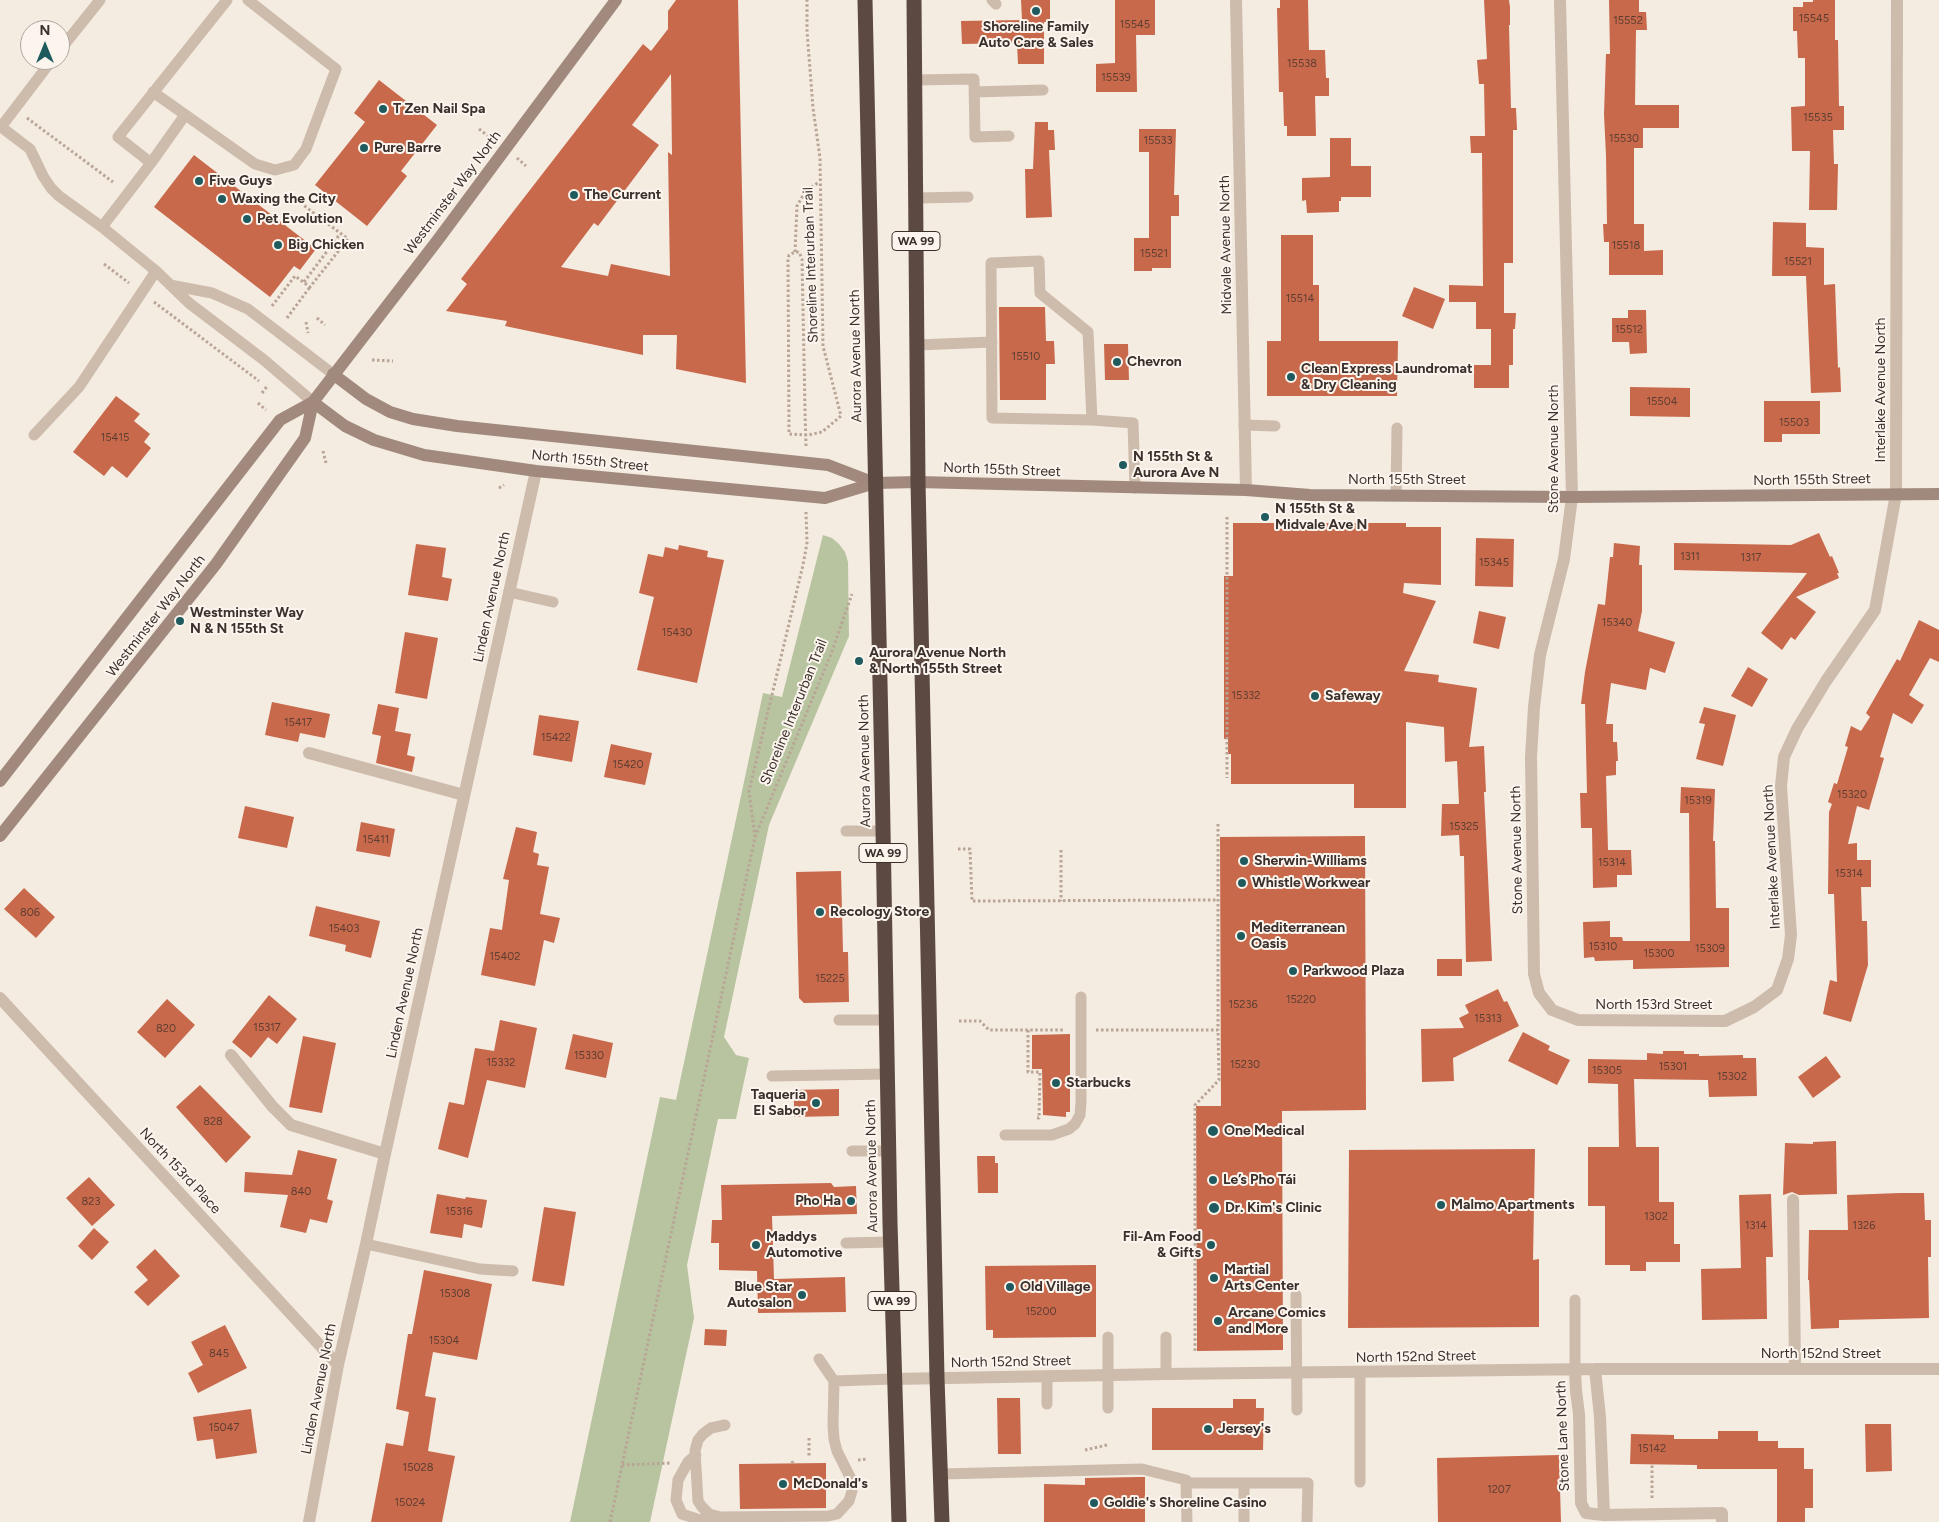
<!DOCTYPE html>
<meta charset="utf-8">
<style>
body{margin:0}
#map{position:relative;width:1939px;height:1522px;overflow:hidden;background:#f4ebe1;font-family:Figtree,sans-serif}
canvas{display:block}
.north{position:absolute;left:20px;top:20px;width:50px;height:50px;box-sizing:border-box;background:#fbf5ee;border:1px solid #aea6a0;border-radius:50%;rotate:0deg;font-size:14px;font-weight:700;line-height:20px;text-align:center;color:#3b302b}
.north::after{content:'';display:block;margin:auto;width:18px;height:22px;background:#1f5a5e;clip-path:polygon(50% 0,100% 100%,50% 72%,0 100%)}
</style>
<div id="map">
<canvas width="1939" height="1522"></canvas>
<div class="north">N</div>
</div>
<script>
const ctx = document.querySelector('canvas').getContext('2d');
ctx.lineJoin = 'round';
function paint(path, color) { ctx.fillStyle = color; ctx.fill(path, 'evenodd'); }
const toPath = rows => new Path2D(rows.map(r => 'M' + r).join(''));
function strokePath(path, color, width, dash) { ctx.strokeStyle = color; ctx.lineWidth = width; ctx.lineCap = dash ? 'butt' : 'round'; ctx.setLineDash(dash || []); ctx.stroke(path); }
function label(font, color, halo, rows, align = 'center') {
  ctx.font = font + ' Figtree,sans-serif'; ctx.lineWidth = 4; ctx.setLineDash([]); ctx.textBaseline = 'middle'; ctx.strokeStyle = halo; ctx.fillStyle = color; for (const [text, x, y, turn = 0] of rows) {
    ctx.save(); ctx.translate(x, y); ctx.rotate((+turn || 0) * Math.PI / 180); ctx.textAlign = isNaN(turn) ? turn : align; if (halo) ctx.strokeText(text, 0, 0); ctx.fillText(text, 0, 0); ctx.restore();
  }
}
const green = toPath([
 [823,535,832,538,839,544,845,552,848,562,849,636,769,825,724,1037,736,1055,749,1058,736,1119,718,1119,687,1265,694,1318,650,1522,570,1522,660,1097,676,1100,763,693,782,697]
]);
const building = toPath([
 [676,0,738,0,746,383,676,369,677,335,643,335,643,355,505,326,507,321,446,311,467,284,461,279,643,44,651,51,668,29,668,11],
 [671,74,672,155,668,152,670,276,611,264,608,276,561,267,594,223,598,226,659,145,632,125],
 [1021,0,1050,0,1050,22,1044,22,1044,64,1018,64,1017,43,962,44,961,21,1022,20],
 [1115,0,1155,0,1155,35,1136,35,1137,92,1096,92,1096,64,1115,63],
 [1280,0,1308,0,1309,50,1325,50,1326,78,1329,78,1329,96,1315,96,1316,136,1287,136,1287,126,1284,126,1283,92,1279,92,1277,8,1280,8],
 [1484,0,1509,0,1510,7,1510,25,1509,25,1511,108,1516,108,1517,130,1513,130,1513,263,1504,263,1504,313,1516,313,1515,329,1513,329,1513,365,1509,365,1509,388,1474,388,1474,365,1491,365,1491,329,1476,329,1476,302,1449,302,1449,285,1483,286,1482,153,1471,153,1470,136,1485,136,1484,84,1479,84,1477,60,1487,59],
 [1609,0,1639,0,1639,12,1646,12,1647,30,1636,30,1635,105,1679,105,1679,128,1643,128,1643,148,1634,148,1634,224,1644,224,1644,251,1663,250,1663,275,1609,275,1609,242,1604,242,1603,224,1607,224,1606,156,1604,114,1606,54,1610,54],
 [1813,0,1835,0,1835,40,1838,40,1839,106,1844,106,1844,130,1833,130,1834,164,1838,164,1837,210,1809,210,1810,151,1792,151,1791,107,1805,106,1805,58,1798,58,1797,31,1793,31,1793,7,1803,7,1803,2,1813,2],
 [379,80,437,125,401,171,407,176,367,226,315,185,365,122,354,113],
 [1035,122,1048,122,1048,130,1054,130,1055,150,1049,150,1052,217,1026,218,1025,169,1033,169],
 [1139,129,1176,129,1174,195,1179,195,1179,216,1171,216,1171,268,1152,268,1152,271,1134,271,1134,238,1149,238,1149,152,1139,152],
 [1330,138,1351,138,1351,166,1371,166,1371,197,1341,197,1341,201,1339,201,1339,212,1307,213,1306,200,1302,201,1302,178,1330,177],
 [194,155,316,249,300,270,294,266,270,297,154,207],
 [1773,222,1806,223,1806,247,1824,248,1824,285,1835,284,1838,368,1840,367,1841,392,1811,393,1806,276,1772,276],
 [1281,235,1313,235,1313,285,1319,285,1319,341,1398,341,1397,396,1267,396,1267,341,1281,341],
 [1414,287,1445,299,1433,329,1402,316],
 [999,307,1045,307,1046,341,1054,341,1055,364,1046,364,1046,400,1000,400],
 [1628,310,1646,310,1647,353,1630,354,1629,342,1612,342,1612,318,1628,318],
 [1104,344,1128,344,1129,380,1105,380],
 [1630,387,1690,388,1690,417,1630,416],
 [116,396,140,414,134,421,150,434,144,442,151,448,127,478,112,466,104,476,73,452],
 [1764,401,1820,401,1820,434,1782,434,1782,442,1764,442],
 [1233,523,1406,523,1406,527,1441,527,1441,585,1404,583,1403,593,1436,601,1404,671,1439,675,1438,682,1477,688,1469,747,1484,746,1486,792,1484,792,1492,961,1466,962,1464,856,1460,856,1459,835,1441,836,1442,804,1459,804,1457,761,1445,762,1444,727,1406,722,1406,808,1354,808,1354,784,1231,784,1231,754,1228,754,1228,739,1224,739,1224,576,1233,576],
 [1819,533,1830,557,1832,556,1839,573,1837,573,1839,578,1796,597,1816,612,1795,640,1791,637,1782,650,1761,633,1807,573,1674,570,1674,543,1791,545],
 [1476,538,1514,539,1513,587,1475,586],
 [1614,543,1640,546,1639,565,1642,565,1642,611,1638,631,1675,642,1665,673,1650,668,1646,690,1611,683,1606,724,1613,724,1613,742,1617,742,1618,761,1616,761,1616,775,1606,776,1608,850,1631,850,1632,875,1617,875,1617,887,1593,888,1592,828,1581,828,1580,793,1587,793,1585,704,1581,704,1585,672,1598,604,1605,605,1610,557,1613,557],
 [416,544,446,548,442,577,452,579,448,601,408,595],
 [679,545,708,551,707,557,724,560,697,683,637,670,654,597,639,593,648,554,663,557,665,547,678,550],
 [1479,611,1506,617,1499,649,1473,643],
 [1919,620,1939,630,1939,662,1930,658,1909,695,1924,705,1912,724,1893,713,1880,757,1884,758,1869,810,1857,806,1848,844,1857,843,1857,860,1871,860,1871,887,1861,887,1862,921,1867,921,1868,965,1851,1022,1823,1014,1830,980,1837,982,1834,894,1828,894,1829,812,1832,804,1828,802,1834,783,1837,784,1848,747,1845,746,1851,726,1861,731,1870,717,1866,713,1897,659,1900,661],
 [405,632,438,638,427,699,395,693],
 [1748,667,1768,679,1752,707,1731,696],
 [272,702,330,714,325,738,300,733,298,742,265,735],
 [378,704,399,708,395,731,411,734,407,755,415,757,412,772,376,763,381,736,372,734],
 [1704,707,1736,715,1723,766,1696,759,1705,724,1699,723],
 [539,715,579,721,572,762,533,755],
 [611,744,652,753,645,785,604,777],
 [1681,787,1715,789,1713,841,1715,841,1716,908,1729,908,1729,967,1633,969,1633,960,1595,961,1594,957,1584,958,1583,922,1610,921,1610,937,1622,937,1623,941,1690,941,1689,813,1680,813],
 [245,806,294,817,287,848,238,838],
 [361,822,395,829,390,857,356,851],
 [516,827,537,832,533,852,539,854,537,865,549,867,540,914,560,918,554,943,544,940,535,986,481,975,490,928,502,930,509,880,503,879],
 [1365,836,1366,1110,1282,1111,1283,1350,1197,1351,1196,1106,1221,1106,1220,837],
 [841,871,843,952,848,952,849,1002,804,1003,799,998,796,872],
 [24,888,55,917,36,938,4,909],
 [316,906,380,921,371,958,345,951,346,945,309,936],
 [1437,959,1462,959,1462,976,1437,976],
 [1498,989,1504,1002,1507,1001,1519,1026,1453,1058,1454,1081,1422,1082,1421,1029,1464,1028,1459,1018,1469,1013,1465,1005],
 [269,995,297,1019,277,1044,268,1037,251,1058,232,1042],
 [167,999,195,1025,165,1058,137,1032],
 [500,1020,537,1028,525,1088,487,1080,468,1158,438,1149,449,1102,464,1105,475,1048,494,1051],
 [1523,1032,1550,1046,1548,1050,1570,1060,1557,1085,1508,1061],
 [573,1034,613,1043,606,1078,565,1069],
 [1070,1034,1070,1112,1066,1112,1066,1117,1043,1115,1042,1069,1032,1069,1032,1035],
 [303,1036,336,1043,322,1113,289,1107],
 [1663,1051,1684,1051,1684,1054,1699,1054,1699,1056,1743,1055,1743,1058,1756,1058,1757,1096,1709,1097,1708,1080,1634,1079,1636,1147,1659,1147,1659,1202,1674,1202,1674,1244,1680,1244,1680,1262,1646,1262,1646,1271,1630,1271,1630,1265,1605,1265,1605,1206,1588,1206,1588,1147,1619,1147,1618,1084,1588,1083,1588,1059,1647,1060,1647,1053,1663,1054],
 [1826,1056,1841,1077,1813,1098,1798,1077],
 [200,1085,251,1137,226,1163,176,1107],
 [839,1089,839,1116,794,1117,794,1090],
 [1836,1141,1837,1194,1799,1195,1792,1192,1783,1195,1785,1143,1813,1144,1813,1142],
 [1535,1149,1533,1260,1539,1259,1539,1327,1348,1328,1349,1150],
 [298,1150,337,1159,327,1199,333,1201,327,1223,310,1219,306,1233,280,1227,288,1195,244,1192,245,1172,292,1175],
 [977,1156,995,1156,995,1163,998,1163,998,1193,978,1193],
 [89,1177,115,1205,92,1226,66,1198],
 [831,1183,834,1187,856,1186,857,1214,772,1216,774,1279,845,1277,846,1312,758,1313,757,1271,719,1270,719,1243,711,1243,712,1220,722,1220,721,1185],
 [1900,1193,1924,1193,1925,1220,1931,1220,1931,1257,1928,1257,1929,1318,1839,1320,1839,1328,1811,1329,1809,1280,1808,1280,1809,1230,1848,1230,1847,1195],
 [437,1194,465,1199,466,1197,487,1200,482,1228,464,1224,462,1238,430,1233],
 [1771,1194,1773,1257,1766,1257,1767,1319,1702,1320,1701,1269,1741,1268,1739,1195],
 [544,1207,576,1212,564,1286,532,1281],
 [94,1228,109,1242,92,1260,78,1246],
 [155,1249,180,1276,148,1306,134,1292,148,1280,136,1267],
 [1096,1265,1096,1337,993,1338,993,1330,986,1330,985,1266],
 [424,1270,492,1284,477,1360,433,1352,425,1396,436,1398,428,1451,455,1456,442,1522,371,1522,386,1443,403,1446,409,1412,396,1409,408,1334,412,1334],
 [225,1325,247,1368,198,1393,188,1373,203,1365,191,1342],
 [705,1329,727,1330,726,1346,704,1345],
 [997,1398,1020,1398,1021,1454,998,1454],
 [1233,1399,1256,1399,1256,1408,1264,1408,1263,1450,1152,1450,1152,1408,1233,1408],
 [251,1409,257,1453,216,1459,213,1439,197,1441,193,1417],
 [1865,1424,1891,1424,1892,1471,1866,1472],
 [1718,1431,1758,1431,1758,1441,1778,1441,1778,1448,1804,1448,1804,1469,1813,1469,1813,1508,1805,1508,1805,1522,1777,1522,1777,1469,1697,1469,1697,1465,1630,1464,1631,1434,1674,1435,1674,1439,1718,1439],
 [1559,1455,1561,1522,1438,1522,1437,1458],
 [826,1463,826,1508,740,1509,739,1464],
 [1139,1477,1145,1477,1145,1522,1044,1522,1044,1484,1085,1485,1085,1478]
]);
const path = toPath([
 [27,118,113,182],
 [479,129,492,139],
 [517,158,526,166],
 [795,252,797,206,805,192,819,182],
 [104,264,129,283],
 [304,282,340,234],
 [154,302,259,381],
 [272,306,295,276,310,287,348,239,294,198],
 [287,318,310,287],
 [317,318,325,325],
 [306,322,308,333],
 [372,360,393,361],
 [262,393,268,385],
 [258,403,266,410],
 [806,446,805,410,802,259,799,252,795,252,789,255,788,259,789,434,808,435,822,432,841,416,823,346,820,158,813,108,807,31,807,0],
 [323,451,326,463],
 [499,488,504,485],
 [1227,517,1227,778],
 [1218,824,1218,1030],
 [755,837,831,654,852,594],
 [958,849,970,849,972,901,1218,900],
 [1061,850,1061,901],
 [959,1021,980,1021,989,1030,1065,1030],
 [1028,1030,1028,1072,1040,1072,1039,1118,1037,1118],
 [1096,1030,1218,1030,1219,1080,1195,1105,1195,1352],
 [809,1438,809,1457],
 [1085,1450,1107,1445],
 [858,1460,868,1459],
 [792,1461,793,1464],
 [622,1465,670,1463],
 [1652,1498,1652,1464],
 [610,1522,755,837,749,791,803,565,807,543,806,512]
]);
const lane = toPath([
 [992,0,996,4],
 [60,50,100,0],
 [914,80,974,79,975,137,1009,136],
 [153,92,255,164,275,170,294,165,306,149,336,69,248,0],
 [974,92,1043,90],
 [0,126,30,149,43,176,51,188,59,196,102,227,156,271,189,303,264,360,313,402],
 [1,127,52,60],
 [151,163,185,115],
 [916,198,968,197],
 [102,227,151,163,118,137,227,0],
 [170,285,212,293,248,309,333,374],
 [917,345,992,342],
 [1092,420,1088,332,1040,293,1039,261,991,263,992,418,1092,420,1133,423,1135,488],
 [1244,425,1275,426],
 [34,435,79,387,156,271],
 [1396,495,1397,428],
 [509,592,553,602],
 [846,831,883,831],
 [839,1020,885,1020],
 [772,1076,887,1074],
 [1005,1135,1052,1135,1069,1129,1075,1124,1080,1115,1081,1102,1081,997],
 [852,1151,888,1151],
 [846,1243,890,1242],
 [366,1244,480,1269,513,1271],
 [1296,1295,1297,1410],
 [1575,1300,1575,1370],
 [1108,1337,1108,1408],
 [1166,1337,1166,1374],
 [1047,1376,1047,1404],
 [834,1381,893,1379],
 [725,1425,711,1428,703,1434,698,1440,695,1451,698,1501,702,1507,709,1514,721,1517,828,1516,837,1514,849,1501,852,1491,851,1479,837,1451,834,1439,833,1425,834,1381,819,1359],
 [696,1455,688,1462,678,1480,676,1500,682,1514,700,1520,717,1517],
 [941,1474,1142,1469,1186,1480,1187,1522],
 [1360,1482,1360,1373],
 [1187,1483,1308,1483,1307,1522],
 [1244,1483,1244,1522]
]);
const street = toPath([
 [1236,0,1246,490],
 [1560,0,1572,497,1564,559,1540,655,1534,707,1531,757,1534,974,1539,993,1552,1010,1578,1020,1725,1021,1754,1007,1777,990,1788,959,1791,935,1781,786,1784,757,1797,729,1826,681,1875,610,1896,494,1897,0],
 [309,753,464,795],
 [0,998,338,1365],
 [231,1055,272,1106,291,1125,385,1154],
 [1793,1200,1795,1369],
 [1595,1369,1600,1417,1604,1515],
 [1575,1370,1576,1391,1579,1414,1581,1503,1586,1513,1604,1515,1722,1513,1722,1522],
 [893,1379,1166,1374,1595,1369,1939,1369],
 [309,1522,338,1365,366,1244,385,1154,536,471]
]);
const secondary = toPath([
 [333,374,366,399,390,412,413,419,457,426,828,465,875,483],
 [313,402,345,426,374,440,424,455,536,471,825,498,875,483,918,482,1246,490,1310,495,1572,497,1939,494],
 [0,781,280,420,313,402],
 [0,836,216,564,305,438,313,402,437,241,616,0]
]);
const highway = toPath([
 [865,0,882,773,890,1223,899,1522],
 [914,0,918,482,937,1378,942,1522]
]);
const markers = [
 [1036,11,5,"#1f5a5e"],
 [383,109,5,"#1f5a5e"],
 [364,148,5,"#1f5a5e"],
 [199,181,5,"#1f5a5e"],
 [574,195,5,"#1f5a5e"],
 [222,199,5,"#1f5a5e"],
 [247,219,5,"#1f5a5e"],
 [278,245,5,"#1f5a5e"],
 [1117,362,5,"#1f5a5e"],
 [1291,377,5,"#1f5a5e"],
 [1123,465,5,"#1f5a5e"],
 [1265,517,5,"#1f5a5e"],
 [180,621,5,"#1f5a5e"],
 [859,661,5,"#1f5a5e"],
 [1315,696,5,"#1f5a5e"],
 [1244,861,5,"#1f5a5e"],
 [1242,883,5,"#1f5a5e"],
 [820,912,5,"#1f5a5e"],
 [1241,936,5,"#1f5a5e"],
 [1293,971,5,"#1f5a5e"],
 [1056,1083,5,"#1f5a5e"],
 [816,1103,5,"#1f5a5e"],
 [1213,1131,6,"#1f5a5e"],
 [1213,1180,5,"#1f5a5e"],
 [851,1201,5,"#1f5a5e"],
 [1441,1205,5,"#1f5a5e"],
 [1214,1208,6,"#1f5a5e"],
 [756,1245,5,"#1f5a5e"],
 [1211,1245,5,"#1f5a5e"],
 [1214,1278,5,"#1f5a5e"],
 [1010,1287,5,"#1f5a5e"],
 [802,1295,5,"#1f5a5e"],
 [1218,1321,5,"#1f5a5e"],
 [1208,1429,5,"#1f5a5e"],
 [783,1484,5,"#1f5a5e"],
 [1094,1503,5,"#1f5a5e"]
];
const numberNames = [
 ["15545",1814,19],
 ["15552",1628,21],
 ["15545",1135,25],
 ["15538",1302,64],
 ["15539",1116,78],
 ["15535",1818,118],
 ["15530",1624,139],
 ["15533",1158,141],
 ["15518",1626,246],
 ["15521",1154,254],
 ["15521",1798,262],
 ["15514",1300,299],
 ["15512",1629,330],
 ["15510",1026,357],
 ["15504",1662,402],
 ["15503",1794,423],
 ["15415",115,438],
 ["1311",1690,557],
 ["1317",1751,558],
 ["15345",1494,563],
 ["15340",1617,623],
 ["15430",677,633],
 ["15332",1246,696],
 ["15417",298,723],
 ["15422",556,738],
 ["15420",628,765],
 ["15320",1852,795],
 ["15319",1698,801],
 ["15325",1464,827],
 ["15411",376,840],
 ["15314",1612,863],
 ["15314",1849,874],
 ["806",30,913],
 ["15403",344,929],
 ["15310",1603,947],
 ["15309",1710,949],
 ["15300",1659,954],
 ["15402",505,957],
 ["15225",830,979],
 ["15220",1301,1000],
 ["15236",1243,1005],
 ["15313",1488,1019],
 ["15317",267,1028],
 ["820",166,1029],
 ["15330",589,1056],
 ["15332",501,1063],
 ["15230",1245,1065],
 ["15301",1673,1067],
 ["15305",1607,1071],
 ["15302",1732,1077],
 ["828",213,1122],
 ["840",301,1192],
 ["823",91,1202],
 ["15316",459,1212],
 ["1302",1656,1217],
 ["1314",1756,1226],
 ["1326",1864,1226],
 ["15308",455,1294],
 ["15200",1041,1312],
 ["15304",444,1341],
 ["845",219,1354],
 ["15047",224,1428],
 ["15142",1652,1449],
 ["15028",418,1468],
 ["1207",1499,1490],
 ["15024",410,1503]
];
const shields = [
 [916,241,48],
 [883,853,48],
 [892,1301,48]
];
const shieldNames = [
 ["WA 99",916,241],
 ["WA 99",883,853],
 ["WA 99",892,1301]
];
const poiNames = [
 ["Shoreline Family",1036,27,"center"],
 ["Auto Care & Sales",1036,43,"center"],
 ["T Zen Nail Spa",393,109],
 ["Pure Barre",374,148],
 ["Five Guys",209,181],
 ["The Current",584,195],
 ["Waxing the City",232,199],
 ["Pet Evolution",257,219],
 ["Big Chicken",288,245],
 ["Chevron",1127,362],
 ["Clean Express Laundromat",1301,369],
 ["& Dry Cleaning",1301,385],
 ["N 155th St &",1133,457],
 ["Aurora Ave N",1133,473],
 ["N 155th St &",1275,509],
 ["Midvale Ave N",1275,525],
 ["Westminster Way",190,613],
 ["N & N 155th St",190,629],
 ["Aurora Avenue North",869,653],
 ["& North 155th Street",869,669],
 ["Safeway",1325,696],
 ["Sherwin-Williams",1254,861],
 ["Whistle Workwear",1252,883],
 ["Recology Store",830,912],
 ["Mediterranean",1251,928],
 ["Oasis",1251,944],
 ["Parkwood Plaza",1303,971],
 ["Starbucks",1066,1083],
 ["Taqueria",806,1095,"right"],
 ["El Sabor",806,1111,"right"],
 ["One Medical",1224,1131],
 ["Le’s Pho Tái",1223,1180],
 ["Pho Ha",841,1201,"right"],
 ["Malmo Apartments",1451,1205],
 ["Dr. Kim's Clinic",1225,1208],
 ["Maddys",766,1237],
 ["Automotive",766,1253],
 ["Fil-Am Food",1201,1237,"right"],
 ["& Gifts",1201,1253,"right"],
 ["Martial",1224,1270],
 ["Arts Center",1224,1286],
 ["Blue Star",792,1287,"right"],
 ["Autosalon",792,1303,"right"],
 ["Old Village",1020,1287],
 ["Arcane Comics",1228,1313],
 ["and More",1228,1329],
 ["Jersey's",1218,1429],
 ["McDonald's",793,1484],
 ["Goldie's Shoreline Casino",1104,1503]
];
const streetNames = [
 ["Westminster Way North",453,193,-53],
 ["Midvale Avenue North",1226,245,-91],
 ["Shoreline Interurban Trail",811,265,-92],
 ["Aurora Avenue North",856,356,-91],
 ["Interlake Avenue North",1881,390,-90],
 ["Stone Avenue North",1554,449,-90],
 ["North 155th Street",590,461,6],
 ["North 155th Street",1002,470,2],
 ["North 155th Street",1407,480],
 ["North 155th Street",1812,480,-1],
 ["Linden Avenue North",492,597,-78],
 ["Westminster Way North",156,616,-52],
 ["Shoreline Interurban Trail",794,712,-68],
 ["Aurora Avenue North",865,761,-91],
 ["Stone Avenue North",1517,850,-91],
 ["Interlake Avenue North",1772,857,-93],
 ["Linden Avenue North",405,993,-78],
 ["North 153rd Street",1654,1005],
 ["Aurora Avenue North",872,1166,-91],
 ["North 153rd Place",180,1171,47],
 ["North 152nd Street",1821,1354],
 ["North 152nd Street",1416,1357,-1],
 ["North 152nd Street",1011,1362,-1],
 ["Linden Avenue North",319,1389,-79],
 ["Stone Lane North",1563,1436,-92]
];
paint(green, '#b8c4a0');
paint(building, '#c8694b');
strokePath(path, '#b9a596', 3, [2.5, 2.5]);
strokePath(lane, '#cdbbac', 11);
strokePath(street, '#cdbbac', 12);
strokePath(secondary, '#a18a7d', 12);
strokePath(highway, '#5c4a42', 15);
for (const [x, y, r, color] of markers) { const dot = new Path2D(); dot.arc(x, y, r, 0, 2 * Math.PI); ctx.fillStyle = color; ctx.fill(dot); strokePath(dot, '#fbf5ee', 2); }
label('11px', '#5e3e33', null, numberNames);
for (const [x, y, w] of shields) { const box = new Path2D(); box.roundRect(x - w / 2, y - 9.5, w, 19, 4); ctx.fillStyle = '#fbf5ee'; ctx.fill(box); strokePath(box, '#3b302b', 1); }
label('bold 12px', '#3b302b', null, shieldNames);
label('bold 14px', '#3b302b', '#fbf5ee', poiNames, 'left');
label('14px', '#3b302b', '#fbf5ee', streetNames);
</script>
